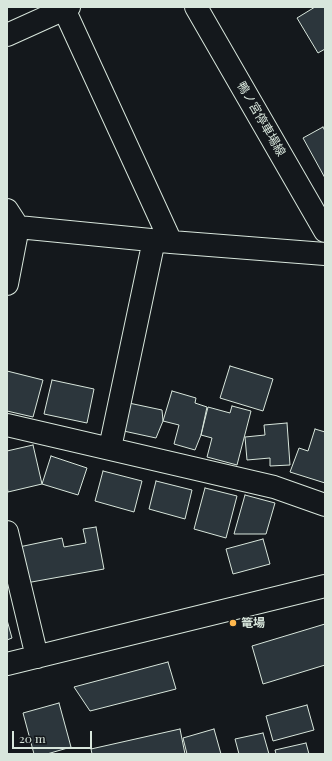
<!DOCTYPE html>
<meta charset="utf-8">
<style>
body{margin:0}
#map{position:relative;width:332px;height:761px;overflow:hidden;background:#14181c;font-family:"Playfair Display",serif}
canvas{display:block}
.frame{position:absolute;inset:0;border:8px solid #d8e6dc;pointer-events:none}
.scale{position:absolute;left:12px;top:731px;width:80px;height:18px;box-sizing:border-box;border:2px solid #d8e6dc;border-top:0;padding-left:5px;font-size:12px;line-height:14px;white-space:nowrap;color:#d8e6dc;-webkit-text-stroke:3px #14181c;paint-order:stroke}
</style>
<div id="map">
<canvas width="332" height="761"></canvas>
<div class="frame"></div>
<div class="scale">20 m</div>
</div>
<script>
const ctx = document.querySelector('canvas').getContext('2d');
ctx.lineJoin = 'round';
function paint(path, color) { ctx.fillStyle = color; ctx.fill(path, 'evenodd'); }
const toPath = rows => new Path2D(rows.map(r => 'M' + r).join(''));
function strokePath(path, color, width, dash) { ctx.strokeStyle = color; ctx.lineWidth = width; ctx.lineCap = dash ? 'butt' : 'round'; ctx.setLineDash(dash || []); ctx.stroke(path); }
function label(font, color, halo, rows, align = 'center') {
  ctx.font = font + ' "Playfair Display","Noto Sans JP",serif'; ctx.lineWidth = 3; ctx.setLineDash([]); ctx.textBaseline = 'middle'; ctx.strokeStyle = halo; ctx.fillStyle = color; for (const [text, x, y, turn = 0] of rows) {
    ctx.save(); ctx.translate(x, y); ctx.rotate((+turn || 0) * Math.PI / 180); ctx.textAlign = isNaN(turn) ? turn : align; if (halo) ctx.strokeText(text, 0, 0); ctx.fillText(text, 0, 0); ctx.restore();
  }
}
const building = toPath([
 [315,7,325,7,325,49,318,53,297,18,315,7],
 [323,127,325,131,325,178,303,138,323,127],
 [230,366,273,379,263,411,220,398,230,366],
 [7,371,43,380,33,417,7,411,7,371],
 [52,380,94,389,87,423,44,414,52,380],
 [172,391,196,398,195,403,207,407,201,435,195,450,174,444,179,425,163,421,172,391],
 [124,402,162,410,163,421,156,438,119,430,124,402],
 [232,406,251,411,237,465,207,457,212,438,201,435,208,407,230,413,232,406],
 [287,423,290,465,270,466,270,458,247,460,245,437,265,435,264,425,287,423],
 [315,429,325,432,325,483,290,472,299,448,308,451,315,429],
 [33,445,42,484,8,492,7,486,7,451,33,445],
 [51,456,87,468,78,495,42,484,51,456],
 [103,471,142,481,134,512,95,501,103,471],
 [156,481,192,490,185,519,149,509,156,481],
 [205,488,237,496,226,538,194,529,205,488],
 [245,495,275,503,266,534,234,534,245,495],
 [96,527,104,569,26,583,19,547,62,538,64,547,86,543,83,529,96,527],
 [263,539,270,564,233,574,226,549,263,539],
 [7,620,12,638,7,640,7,620],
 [325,624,325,665,263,684,252,646,325,624],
 [168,662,176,689,90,711,74,687,168,662],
 [59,703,71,747,47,754,34,754,23,713,59,703],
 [307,705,314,730,273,741,266,716,307,705],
 [180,729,185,754,92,754,91,749,180,729],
 [214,729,221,754,187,754,183,738,214,729],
 [263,733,269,754,239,754,235,739,263,733],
 [306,743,309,754,276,754,275,750,306,743]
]);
const minor = toPath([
 [64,9,171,242],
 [7,35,69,7],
 [7,210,18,227,171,242,325,254],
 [7,284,18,227],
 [7,425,274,487,325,505],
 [110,448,154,240],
 [7,532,37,657],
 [7,664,325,586]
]);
const major = toPath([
 [196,7,325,231]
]);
const markers = [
 [233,623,4,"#ffb74d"]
];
const streetNames = [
 ["鴨ノ宮停車場線",261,119,60]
];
const poiNames = [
 ["篭場",241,623]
];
paint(building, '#2c363c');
strokePath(building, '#d8e6dc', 1);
strokePath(minor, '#d8e6dc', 24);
strokePath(major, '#d8e6dc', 24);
strokePath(minor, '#14181c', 22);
strokePath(major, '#14181c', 22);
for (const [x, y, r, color] of markers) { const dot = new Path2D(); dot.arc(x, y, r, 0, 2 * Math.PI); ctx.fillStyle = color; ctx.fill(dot); strokePath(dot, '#14181c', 1.5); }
label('12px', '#d8e6dc', '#14181c', streetNames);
label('bold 12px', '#d8e6dc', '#14181c', poiNames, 'left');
</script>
